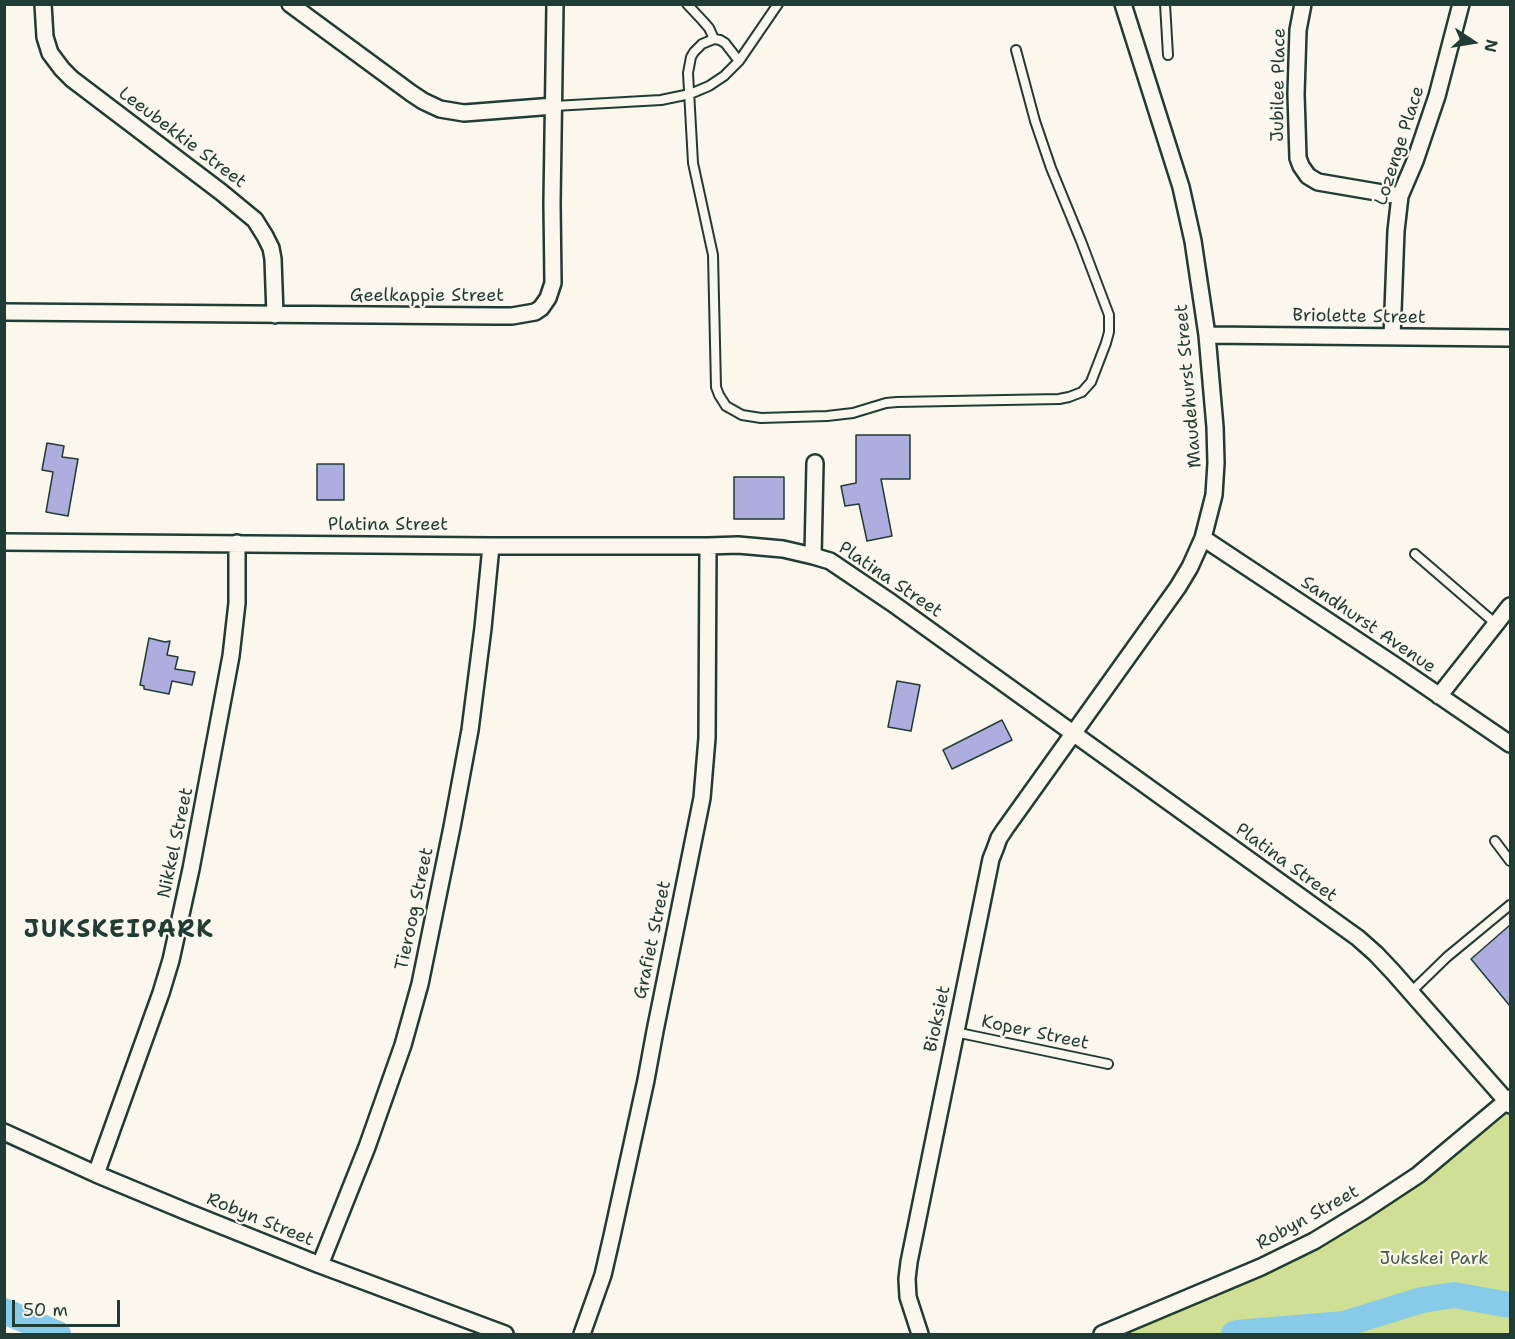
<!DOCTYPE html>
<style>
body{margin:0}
#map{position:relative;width:1515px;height:1339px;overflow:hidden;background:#fbf7ec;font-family:"Shantell Sans",sans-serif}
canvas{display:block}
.frame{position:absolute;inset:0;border:6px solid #1f3d34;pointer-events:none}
.north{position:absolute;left:1443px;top:12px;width:60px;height:60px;-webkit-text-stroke:4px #fbf7ec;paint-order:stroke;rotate:102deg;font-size:16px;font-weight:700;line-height:24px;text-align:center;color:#1f3d34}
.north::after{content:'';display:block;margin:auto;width:21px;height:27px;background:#1f3d34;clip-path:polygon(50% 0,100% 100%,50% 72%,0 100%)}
.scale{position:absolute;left:12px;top:1300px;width:108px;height:27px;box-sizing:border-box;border:3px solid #1f3d34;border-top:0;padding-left:8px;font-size:18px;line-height:21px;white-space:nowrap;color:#1f3d34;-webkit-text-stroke:4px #fbf7ec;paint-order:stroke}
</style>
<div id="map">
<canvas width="1515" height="1339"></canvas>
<div class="frame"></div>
<div class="north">N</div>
<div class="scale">50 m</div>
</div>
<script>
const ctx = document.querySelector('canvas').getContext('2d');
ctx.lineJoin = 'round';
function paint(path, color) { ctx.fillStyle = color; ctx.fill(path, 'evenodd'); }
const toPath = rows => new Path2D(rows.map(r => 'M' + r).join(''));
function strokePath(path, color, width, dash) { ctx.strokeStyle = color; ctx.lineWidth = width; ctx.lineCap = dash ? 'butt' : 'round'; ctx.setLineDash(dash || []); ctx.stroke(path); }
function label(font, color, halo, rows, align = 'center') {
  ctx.font = font + ' "Shantell Sans",sans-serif'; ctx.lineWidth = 4.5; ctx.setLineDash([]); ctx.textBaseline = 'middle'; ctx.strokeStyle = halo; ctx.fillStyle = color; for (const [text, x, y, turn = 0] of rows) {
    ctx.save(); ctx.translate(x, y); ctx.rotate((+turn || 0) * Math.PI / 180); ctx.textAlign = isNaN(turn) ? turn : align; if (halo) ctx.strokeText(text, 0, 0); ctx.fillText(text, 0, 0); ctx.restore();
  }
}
const green = toPath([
 [1510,1105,1510,1334,1121,1334,1297,1258,1407,1189]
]);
const river = toPath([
 [4,1311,58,1334],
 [1234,1334,1237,1333,1344,1324,1422,1300,1454,1295,1510,1305]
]);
const building = toPath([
 [856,435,910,435,910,479,881,479,892,536,867,541,859,504,845,506,841,486,856,483,856,435],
 [47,443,64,446,62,457,78,459,68,516,46,512,53,472,42,470,47,443],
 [317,464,344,464,344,500,317,500,317,464],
 [734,477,784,477,784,519,734,519,734,477],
 [149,638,165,642,170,641,167,655,178,657,175,669,195,672,192,685,172,681,169,694,144,689,144,686,140,685,149,638],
 [897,681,920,685,911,731,888,727,897,681],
 [1002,720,1012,740,952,769,943,750,1002,720],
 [1510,925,1510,1006,1471,959,1510,925]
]);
const service = toPath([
 [687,4,702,20,709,28,714,39],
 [1165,4,1168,55],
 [739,61,725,43,720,40,714,39,702,44,694,52,691,57,688,73,693,163,713,255,716,387,719,395,726,406,742,415,761,418,827,416,853,413,886,403,897,402,1059,399,1069,397,1082,392,1091,382,1106,343,1109,332,1109,315,1081,241,1051,168,1035,121,1016,50],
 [554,106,661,100,690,94,709,86,724,76,739,61,778,4],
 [1415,554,1496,624],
 [1495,841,1510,861],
 [1411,992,1447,957,1510,905],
 [955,1032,1108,1064]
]);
const minor = toPath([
 [43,4,45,37,50,53,62,69,72,79,221,192,255,220,265,236,271,248,273,259,275,315],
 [290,4,411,93,423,101,440,109,464,113,554,106],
 [1303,4,1298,30,1296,94,1298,158,1301,166,1308,176,1318,182,1400,196],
 [4,312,496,316,512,316,535,312,541,308,548,298,553,283,552,203,555,4],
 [1207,335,1510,338],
 [1392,337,1396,231,1400,196,1415,161,1437,96,1461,4],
 [1203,538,1396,666,1510,744],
 [4,542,491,546,708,546,738,545,783,549,813,556,830,561,892,603,1358,938,1376,954,1393,972,1510,1105],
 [813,556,815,463],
 [1439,696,1510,606],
 [4,1132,96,1174,185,1211,320,1265,505,1334],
 [96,1174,161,993,171,960,191,869,231,656,237,603,237,543],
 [320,1265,367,1147,403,1045,420,984,452,827,470,730,483,628,491,546],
 [582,1334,603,1275,612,1236,646,1080,655,1031,702,798,707,738,708,546],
 [920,1334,908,1297,907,1279,909,1262,991,859,995,849,999,838,1005,829,1178,587,1190,567,1203,538,1214,495,1216,463,1215,427,1207,335,1193,241,1181,187,1123,4],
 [1102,1334,1261,1267,1314,1241,1365,1210,1418,1175,1510,1098]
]);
const streetNames = [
 ["Jubilee Place",1279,85,-89],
 ["Leeubekkie Street",182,138,37],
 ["Lozenge Place",1400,146,-72],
 ["Geelkappie Street",427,296],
 ["Briolette Street",1359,317,1],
 ["Maudehurst Street",1189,386,-95],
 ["Platina Street",388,525],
 ["Platina Street",890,580,34],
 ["Sandhurst Avenue",1368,625,34],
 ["Nikkel Street",176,843,-78],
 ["Platina Street",1286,863,36],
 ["Tieroog Street",415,909,-78],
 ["Grafiet Street",653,940,-78],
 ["Bioksiet",938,1019,-78],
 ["Koper Street",1035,1033,12],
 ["Robyn Street",1308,1218,-29],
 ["Robyn Street",260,1220,22]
];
const parkNames = [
 ["Jukskei Park",1434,1259]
];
const districtNames = [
 ["JUKSKEIPARK",119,931]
];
paint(green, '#cfdf93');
strokePath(river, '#88cbe9', 26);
paint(building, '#adaddf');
strokePath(building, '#1f3d34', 1.5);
strokePath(service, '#1f3d34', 12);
strokePath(minor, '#1f3d34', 20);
strokePath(service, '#fbf7ec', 8);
strokePath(minor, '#fbf7ec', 15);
label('18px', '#1f3d34', '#fbf7ec', streetNames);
label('18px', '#425d47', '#fbf7ec', parkNames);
ctx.letterSpacing = '1.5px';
label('bold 24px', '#1f3d34', '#fbf7ec', districtNames);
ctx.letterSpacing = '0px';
</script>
